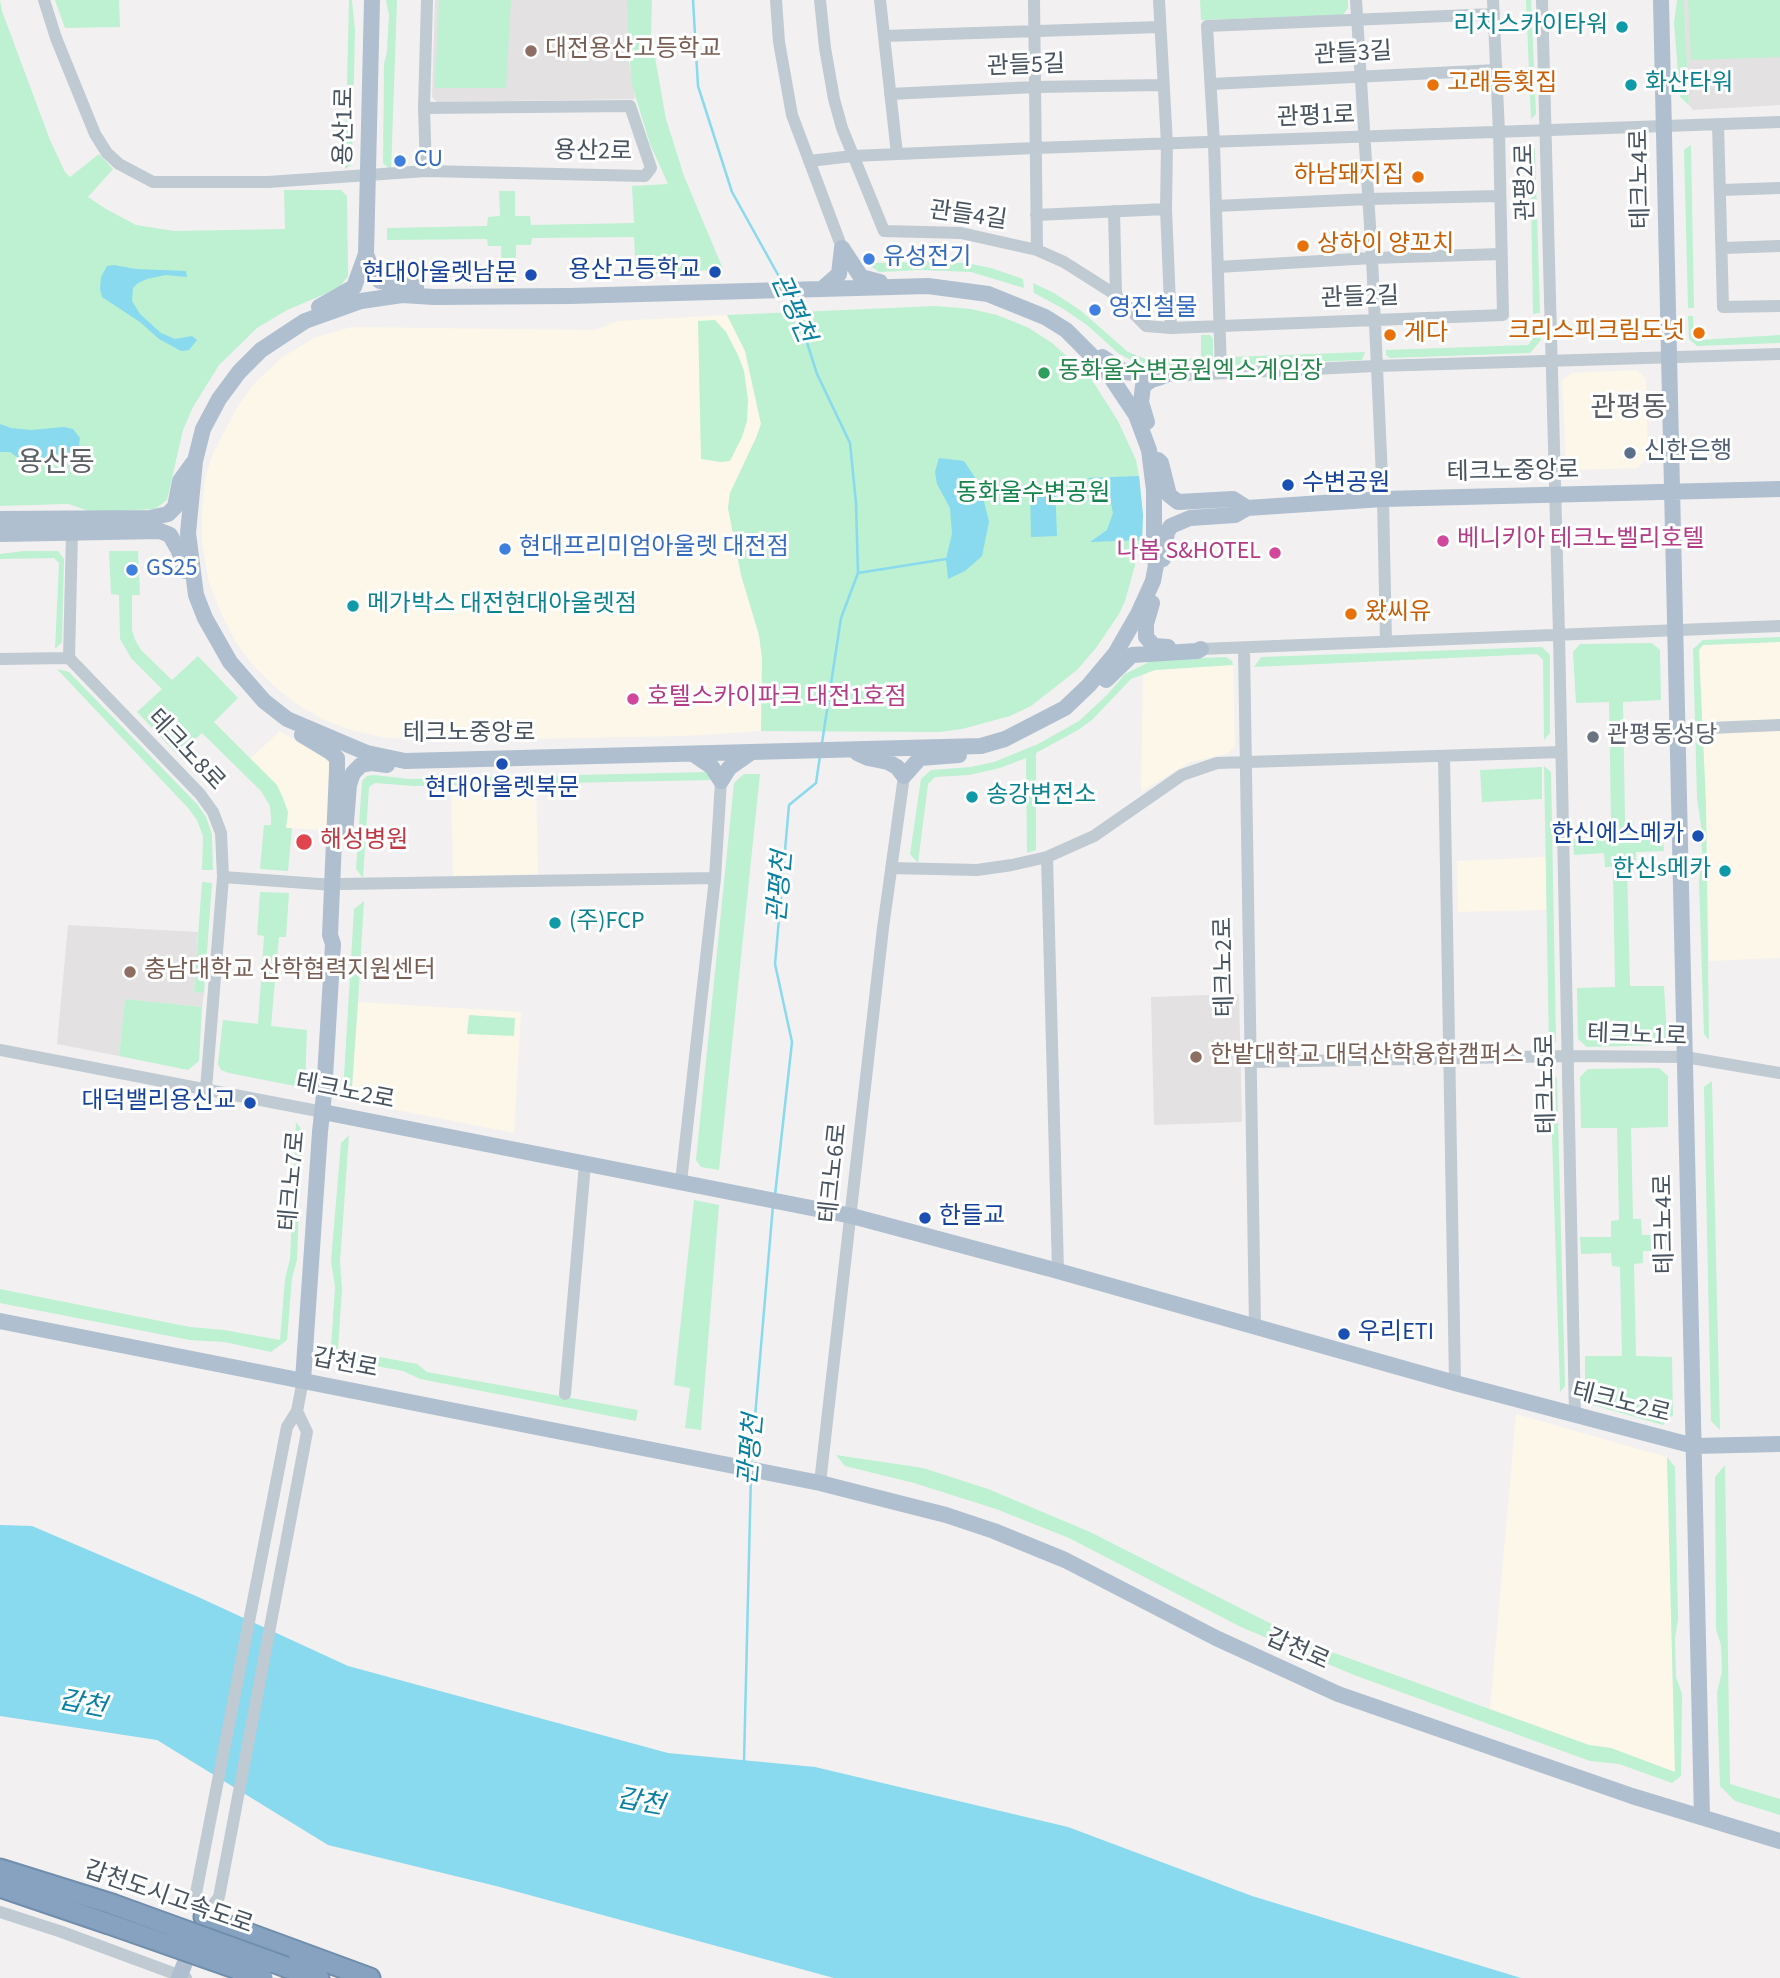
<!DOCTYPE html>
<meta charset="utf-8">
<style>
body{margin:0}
canvas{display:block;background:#f2f0f0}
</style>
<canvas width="1780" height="1978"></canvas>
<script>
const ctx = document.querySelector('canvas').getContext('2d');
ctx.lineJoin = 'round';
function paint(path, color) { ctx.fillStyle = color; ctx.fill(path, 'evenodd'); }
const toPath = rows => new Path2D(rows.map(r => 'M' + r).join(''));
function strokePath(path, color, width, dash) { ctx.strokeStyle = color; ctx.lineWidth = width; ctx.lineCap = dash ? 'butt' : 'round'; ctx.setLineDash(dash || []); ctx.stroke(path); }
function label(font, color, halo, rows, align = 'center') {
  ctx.font = font + ' "Source Sans 3","Noto Sans KR",sans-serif'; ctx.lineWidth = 6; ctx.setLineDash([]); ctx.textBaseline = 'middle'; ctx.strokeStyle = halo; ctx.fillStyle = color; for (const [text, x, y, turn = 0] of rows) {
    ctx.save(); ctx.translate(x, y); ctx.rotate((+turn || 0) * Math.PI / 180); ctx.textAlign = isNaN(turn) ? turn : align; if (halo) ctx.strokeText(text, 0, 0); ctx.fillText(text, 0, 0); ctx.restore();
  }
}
const commercial = toPath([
 [727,315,745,351,761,424,756,438,730,493,728,508,741,575,759,635,762,658,761,731,687,736,424,741,381,737,351,730,322,719,295,703,273,685,252,664,237,644,222,615,209,583,202,542,202,511,205,478,213,453,238,406,254,384,281,358,314,338,351,327,595,330,618,321],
 [1637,370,1646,379,1648,457,1638,468,1573,470,1566,463,1562,381,1571,373],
 [1780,642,1780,958,1709,961,1706,805,1699,650,1703,645],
 [1233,665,1235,746,1227,754,1190,762,1141,792,1143,675,1155,670],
 [280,731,297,742,324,754,329,760,332,765,327,830,286,828,288,812,277,785,250,759],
 [536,783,538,874,453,876,451,785],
 [1546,857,1546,910,1458,912,1457,861],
 [358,1002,521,1012,514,1133,351,1101],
 [1516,1414,1667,1457,1675,1772,1611,1748,1589,1745,1490,1709]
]);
const education = toPath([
 [435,0,627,0,629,62,635,99,437,102,432,97],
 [1684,0,1780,0,1780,105,1693,110,1689,105],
 [68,925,198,932,194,991,204,993,202,1007,125,999,119,1056,57,1044],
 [1239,994,1242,1122,1154,1125,1151,997]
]);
const green = toPath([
 [0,0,2,11,50,140,65,172,70,177,99,154,113,169,88,197,106,209,136,225,174,231,285,229,284,190,341,190,347,196,348,276,339,288,287,310,257,328,219,365,193,407,183,430,167,500,155,509,92,512,68,504,0,506],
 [55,0,119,0,120,27,65,28],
 [349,0,352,0,355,30,352,164,345,169],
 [386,0,397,0,391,171,383,163,384,64,387,52,389,15],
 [439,0,511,0,506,88,435,88],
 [627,0,652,0,651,35,666,119,684,176,723,269,636,275,634,237,532,238,531,245,516,245,516,277,502,276,501,246,488,246,487,239,387,240,387,228,487,226,488,217,500,216,499,191,515,191,515,216,530,216,531,225,634,223,632,186,668,184,650,144,632,85,628,39],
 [1200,0,1348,0,1348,8,1343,15,1201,20],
 [1526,0,1531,0,1536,114,1531,119],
 [1677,0,1684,0,1689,105,1680,97,1674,23],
 [1688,0,1780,0,1780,57,1691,60],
 [1530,144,1535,149,1540,313,1533,314],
 [1691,145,1694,308,1688,308,1684,150],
 [926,262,966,263,991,268,1023,279,1024,288,971,272,921,270,879,272,866,263],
 [1033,283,1054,293,1080,310,1128,352,1148,360,1201,358,1201,335,1210,335,1213,339,1213,363,1209,367,1201,367,1201,365,1144,367,1118,353,1087,325,1062,308,1034,293],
 [936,306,971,309,997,315,1029,328,1052,343,1090,377,1118,421,1136,460,1139,476,1143,515,1142,540,1125,601,1119,614,1096,648,1077,670,1031,706,1010,716,962,729,939,732,761,731,762,658,759,635,741,575,728,508,730,493,756,438,761,424,745,351,727,315],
 [1688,316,1693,316,1694,335,1699,340,1780,335,1780,343,1697,346,1689,339],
 [715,320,726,332,738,355,744,371,748,400,747,421,742,437,730,461,720,462,701,459,698,321],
 [1540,321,1541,340,1530,353,1390,358,1386,355,1386,350,1528,345,1534,337,1533,322],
 [1365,352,1362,360,1234,365,1229,360,1229,357],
 [24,551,58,551,64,559,62,642,55,649,59,563,54,558,0,559,0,554],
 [109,551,138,551,140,595,132,595,132,630,135,640,141,650,172,680,198,656,238,698,214,722,277,785,283,798,288,812,286,828,292,828,288,871,260,869,264,825,271,825,271,819,270,806,261,791,202,733,178,755,137,712,162,689,131,658,120,639,119,595,111,594],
 [1780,637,1780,642,1703,645,1699,650,1706,805,1709,1040,1704,1034,1699,881,1702,854,1701,825,1697,798,1693,649,1703,640],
 [1652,643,1660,650,1661,700,1623,702,1625,820,1633,821,1635,836,1663,835,1664,851,1636,852,1636,865,1627,866,1630,986,1664,986,1667,1037,1661,1045,1587,1047,1578,1039,1577,988,1615,987,1613,867,1605,867,1604,853,1574,855,1573,839,1604,837,1603,822,1611,821,1609,702,1576,703,1573,652,1580,644],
 [1542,647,1550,655,1550,733,1544,740,1543,660,1537,654,1254,667,1261,657],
 [1226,657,1232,661,1233,665,1155,670,1131,679,1092,720,1078,730,1036,753,1036,850,1027,853,1026,758,1000,768,969,775,935,777,928,784,918,863,910,854,921,779,931,770,971,767,994,762,1038,744,1079,721,1107,695,1125,674,1153,660],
 [57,669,69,672,197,804,206,817,212,834,213,870,202,870,203,836,197,820,188,808],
 [1544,766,1551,772,1556,1042,1549,1048],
 [1542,767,1542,799,1482,802,1480,770],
 [706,772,713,780,414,786,375,783,369,787,363,878,356,869,362,781,367,776,374,775,410,779],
 [744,774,760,774,719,1170,701,1167,696,1160,734,783],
 [202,882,212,883,204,993,194,992],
 [260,892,289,893,286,937,279,937,271,1026,307,1030,305,1085,295,1086,229,1073,221,1070,218,1064,223,1020,258,1024,264,936,257,935],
 [364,901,358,1002,351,1101,343,1093,354,909],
 [125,999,202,1007,199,1061,188,1070,119,1056],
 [469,1015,515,1018,514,1036,467,1034],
 [1659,1068,1668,1076,1668,1127,1631,1128,1633,1219,1641,1219,1642,1235,1671,1234,1671,1251,1643,1251,1643,1263,1634,1264,1636,1356,1672,1357,1673,1415,1663,1425,1590,1404,1585,1397,1585,1356,1622,1356,1620,1267,1612,1266,1611,1253,1581,1254,1580,1237,1611,1237,1611,1221,1619,1220,1617,1128,1581,1128,1580,1077,1588,1069],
 [1550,1072,1557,1078,1565,1386,1560,1392],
 [1712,1081,1714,1171,1720,1430,1711,1421,1704,1087],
 [296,1122,302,1130,297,1260,292,1278,287,1340,271,1352,224,1342,190,1340,0,1303,0,1289,190,1327,224,1330,280,1340,285,1279,290,1259],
 [349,1135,340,1262,342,1289,338,1349,417,1364,427,1372,638,1410,636,1421,420,1379,403,1371,339,1359,331,1348,335,1287,331,1261,341,1143],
 [694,1200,719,1205,701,1430,685,1428,690,1388,674,1385],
 [836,1455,923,1468,988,1489,1090,1532,1315,1646,1589,1745,1611,1748,1675,1772,1667,1457,1675,1467,1678,1619,1675,1639,1676,1677,1682,1694,1681,1776,1672,1783,1619,1764,1590,1761,1354,1675,1241,1627,1069,1538,996,1509,914,1483,845,1466],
 [1725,1465,1730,1784,1780,1799,1780,1815,1735,1801,1720,1786,1717,1692,1722,1672,1721,1645,1716,1629,1715,1477]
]);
const water = toPath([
 [114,265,136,269,186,271,187,277,166,275,147,279,138,283,133,288,132,301,140,314,161,333,175,339,192,336,197,340,189,350,181,351,159,339,140,322,102,297,100,289,101,277,107,266],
 [0,424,11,428,31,430,64,427,73,429,80,438,79,446,73,453,53,455,37,461,21,460,10,452,0,452],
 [939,458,964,461,980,485,989,522,982,556,965,571,948,579,946,559,952,534,950,508,937,484,935,472],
 [1139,476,1143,515,1142,540,1090,542,1107,530,1113,513,1109,494,1095,481,1087,478],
 [1055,486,1057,536,1031,537,1030,487],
 [0,1525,32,1526,196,1596,348,1666,668,1753,815,1767,1068,1827,1252,1896,1521,1978,834,1978,496,1886,328,1845,157,1740,0,1716]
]);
const stream = toPath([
 [693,0,698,86,732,192,782,282],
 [789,295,797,311,817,374,850,443,856,503,858,573,841,618,822,743],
 [858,573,946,559],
 [775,1195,792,1042,775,964,789,805,816,783,820,756],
 [751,1464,773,1205],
 [744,1761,751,1474]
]);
const minor = toPath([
 [44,0,56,38,95,134,107,153,119,164,153,182,268,182,426,171,645,176,651,168,630,106,424,108],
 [776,0,779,42,792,115,842,248],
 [820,0,825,48,834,99,842,128,884,231,961,233,1037,250,1064,262,1116,295,1146,326,1171,328,1503,315,1499,132,1493,0],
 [880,0,897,154],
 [1034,0,1037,250],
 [1159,0,1167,144,1166,209,1171,328],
 [1356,0,1372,258,1383,499,1386,642],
 [1542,0,1559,634,1575,1415],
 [884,36,1160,27],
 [1211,84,1497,70],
 [890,94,1035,87,1163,85],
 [1718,124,1723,307,1780,306],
 [809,161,853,156,1035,148,1780,122],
 [426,171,424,108,427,0],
 [1721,190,1780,188],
 [1216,206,1368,199,1500,196],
 [1114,211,1116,295],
 [1036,215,1166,209],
 [1723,248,1780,246],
 [1218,267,1372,258,1501,254],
 [1221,373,1214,143,1207,26,1494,14],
 [1164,376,1376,366,1780,354],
 [1244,648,1255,1327],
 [1201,649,1780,626],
 [69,658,72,532],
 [0,659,69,658,200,794,213,812,221,833,223,877,206,1089],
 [1710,728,1780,725],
 [1444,756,1455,1383],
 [1047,857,1058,1271],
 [891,868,977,870,1012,865,1047,857,1094,836,1182,775,1217,763,1561,752],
 [223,877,333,885],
 [341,884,715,878],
 [0,1050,323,1112],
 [1251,1062,1568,1056,1685,1057,1780,1073],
 [681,1182,715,878,721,781],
 [565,1394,585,1164],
 [820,1483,883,928,904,776],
 [0,1912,62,1932,186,1978],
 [204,1917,196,1893,287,1427,297,1411,303,1380],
 [204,1917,219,1897,307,1432,297,1411]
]);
const major = toPath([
 [1661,0,1702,1817],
 [842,248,861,277,880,282],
 [366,254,374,275,380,281,416,287],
 [928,286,988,294,1045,317,1066,330,1106,370,1136,415,1149,450,1154,490,1154,556,1156,565,1153,581,1138,614,1115,654,1089,685,1065,708,1005,739,981,746,405,761,367,753,287,719,264,701,230,662,205,618,196,595,188,533,195,461,203,429,219,399,239,372,261,350,305,321,361,301,402,295,434,297,570,296,928,286],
 [823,288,839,274,842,248],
 [319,307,354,287,366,254,372,0],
 [1102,357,1125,372,1164,376],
 [1147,422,1141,402,1143,386,1151,380,1161,377],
 [1158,460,1161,463,1169,495,1178,502,1233,499,1247,508],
 [0,519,150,518,168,514,175,507,180,481,193,463],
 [0,534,160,531,170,535,179,551,185,571],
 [1163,559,1167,532,1171,526,1190,518,1235,515,1247,508,1383,499,1780,489],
 [1152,603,1146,624,1146,637,1154,646,1168,647],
 [1106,680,1132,655,1197,651,1201,649],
 [302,735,330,752,337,758,337,770,330,935,333,944,324,1094,320,1132,303,1380],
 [857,753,868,758,888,762,897,767,904,776,920,758,959,755],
 [693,754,712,767,721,781,729,768,749,754],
 [345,834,349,785,353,773,361,765,372,763,387,765],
 [323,1112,852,1216,1058,1271,1455,1383,1694,1446,1780,1444],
 [0,1321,820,1483,946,1515,994,1531,1065,1560,1216,1638,1338,1694,1632,1796,1780,1841],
 [179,1978,193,1942]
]);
const highway = toPath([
 [0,1869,112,1904],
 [0,1887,106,1923],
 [204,1917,370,1978],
 [286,1967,319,1978]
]);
const highwayBridge = toPath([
 [112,1904,286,1967],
 [106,1923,263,1978]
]);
const markers = [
 [1622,27,7,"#0f9aa8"],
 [531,51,7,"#8d6e63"],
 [1433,85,7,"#e8710a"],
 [1631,85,7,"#0f9aa8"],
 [400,161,7,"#3f7fe0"],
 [1418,177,7,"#e8710a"],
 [1303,246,7,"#e8710a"],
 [869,259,7,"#3f7fe0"],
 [715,272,7,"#1a4fb4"],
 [531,275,7,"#1a4fb4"],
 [1095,310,7,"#3f7fe0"],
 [1699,333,7,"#e8710a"],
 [1390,335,7,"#e8710a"],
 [1044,373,7,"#2e9e5b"],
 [1630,453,7,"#5c6f8a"],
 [1288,485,7,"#1a4fb4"],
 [1443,541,7,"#d1479c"],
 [505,549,7,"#3f7fe0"],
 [1275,553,7,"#d1479c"],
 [132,570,7,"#3f7fe0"],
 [353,606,7,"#0f9aa8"],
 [1351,614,7,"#e8710a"],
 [633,699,7,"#d1479c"],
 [1593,737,7,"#6b7280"],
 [502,764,7,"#1a4fb4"],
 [972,797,7,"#0f9aa8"],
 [1698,836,7,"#1a4fb4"],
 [304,842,9,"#e0444e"],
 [1725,871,7,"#0f9aa8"],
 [555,923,7,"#0f9aa8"],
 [130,972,7,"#8d6e63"],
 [1196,1057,7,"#8d6e63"],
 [250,1103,7,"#1a4fb4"],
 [925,1218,7,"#1a4fb4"],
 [1344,1334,7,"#1a4fb4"]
];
const cultureNames = [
 ["리치스카이타워",1608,27,"right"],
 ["화산타워",1645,85],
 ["메가박스 대전현대아울렛점",367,606],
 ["송강변전소",986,797],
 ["한신s메카",1711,871,"right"],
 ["(주)FCP",569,923]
];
const educationNames = [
 ["대전용산고등학교",545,51],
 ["충남대학교 산학협력지원센터",144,972],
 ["한밭대학교 대덕산학융합캠퍼스",1210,1057]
];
const streetNames = [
 ["관들3길",1353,55,-3],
 ["관들5길",1026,67,-2],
 ["관평1로",1316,118,-2],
 ["용산1로",346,126,-89],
 ["용산2로",593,153,1],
 ["테크노4로",1642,179,-91],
 ["관평2로",1527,182,-91],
 ["관들4길",968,217,8],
 ["관들2길",1360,299,-2],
 ["테크노중앙로",1513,473,-1],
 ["테크노중앙로",469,735],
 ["테크노8로",185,751,47],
 ["테크노2로",1226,967,-91],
 ["테크노1로",1637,1037,2],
 ["테크노5로",1548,1084,-91],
 ["테크노2로",345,1093,11],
 ["테크노6로",835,1173,-84],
 ["테크노7로",294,1181,-85],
 ["테크노4로",1666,1224,-91],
 ["갑천로",345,1365,11],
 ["테크노2로",1621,1404,14],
 ["갑천로",1297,1651,24],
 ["갑천도시고속도로",168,1899,19]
];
const foodNames = [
 ["고래등횟집",1447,85],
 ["하남돼지집",1404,177,"right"],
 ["상하이 양꼬치",1317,246],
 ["크리스피크림도넛",1685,333,"right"],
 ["게다",1404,335],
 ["왔씨유",1365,614]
];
const shopNames = [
 ["CU",414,161],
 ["유성전기",883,259],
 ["영진철물",1109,310],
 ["현대프리미엄아울렛 대전점",519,549],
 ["GS25",146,570]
];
const transitNames = [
 ["용산고등학교",701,272],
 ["현대아울렛남문",517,275],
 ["수변공원",1302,485,"left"],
 ["현대아울렛북문",502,790,"center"],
 ["한신에스메카",1684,836],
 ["대덕밸리용신교",236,1103],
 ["한들교",939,1218,"left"],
 ["우리ETI",1358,1334,"left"]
];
const leisureNames = [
 ["동화울수변공원엑스게임장",1058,373]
];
const serviceNames = [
 ["신한은행",1644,453]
];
const parkNames = [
 ["동화울수변공원",1033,495]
];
const hotelNames = [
 ["베니키아 테크노벨리호텔",1457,541],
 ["나봄 S&HOTEL",1261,553,"right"],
 ["호텔스카이파크 대전1호점",647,699]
];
const worshipNames = [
 ["관평동성당",1607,737]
];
const healthNames = [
 ["해성병원",320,842]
];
const waterNames = [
 ["관평천",791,309,66],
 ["관평천",782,887,-85],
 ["관평천",753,1450,-85],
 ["갑천",82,1706,11],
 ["갑천",640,1804,10]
];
const quarterNames = [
 ["관평동",1629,410],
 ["용산동",56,465]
];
paint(commercial, '#fdf7e9');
paint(education, '#e3e1e2');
paint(green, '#bdf1d2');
paint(water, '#89d9ef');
strokePath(stream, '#89d9ef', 2.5);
strokePath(highway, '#718dac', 23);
strokePath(minor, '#c0cad2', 12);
strokePath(major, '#afbfcf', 16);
strokePath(highway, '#86a2c0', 19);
strokePath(highwayBridge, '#718dac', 23, []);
strokePath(highwayBridge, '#86a2c0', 19);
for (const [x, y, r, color] of markers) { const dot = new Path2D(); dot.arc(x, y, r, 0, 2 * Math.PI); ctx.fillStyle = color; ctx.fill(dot); strokePath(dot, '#fff', 2.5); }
label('24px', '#0d838f', '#fff', cultureNames, 'left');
label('24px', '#785e54', '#fff', educationNames, 'left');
label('24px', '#47535e', '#fff', streetNames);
label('24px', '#c56008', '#fff', foodNames, 'left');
label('24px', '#366cbe', '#fff', shopNames, 'left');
label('24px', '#164399', '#fff', transitNames, 'right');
label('24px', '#27864d', '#fff', leisureNames, 'left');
label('24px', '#4e5e75', '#fff', serviceNames, 'left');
label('24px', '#14834c', '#fff', parkNames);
label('24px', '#b23c85', '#fff', hotelNames, 'left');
label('24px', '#5b616d', '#fff', worshipNames, 'left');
label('24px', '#be3a42', '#fff', healthNames, 'left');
label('italic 26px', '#0880a1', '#fff', waterNames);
label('28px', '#5c6065', '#fff', quarterNames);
</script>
